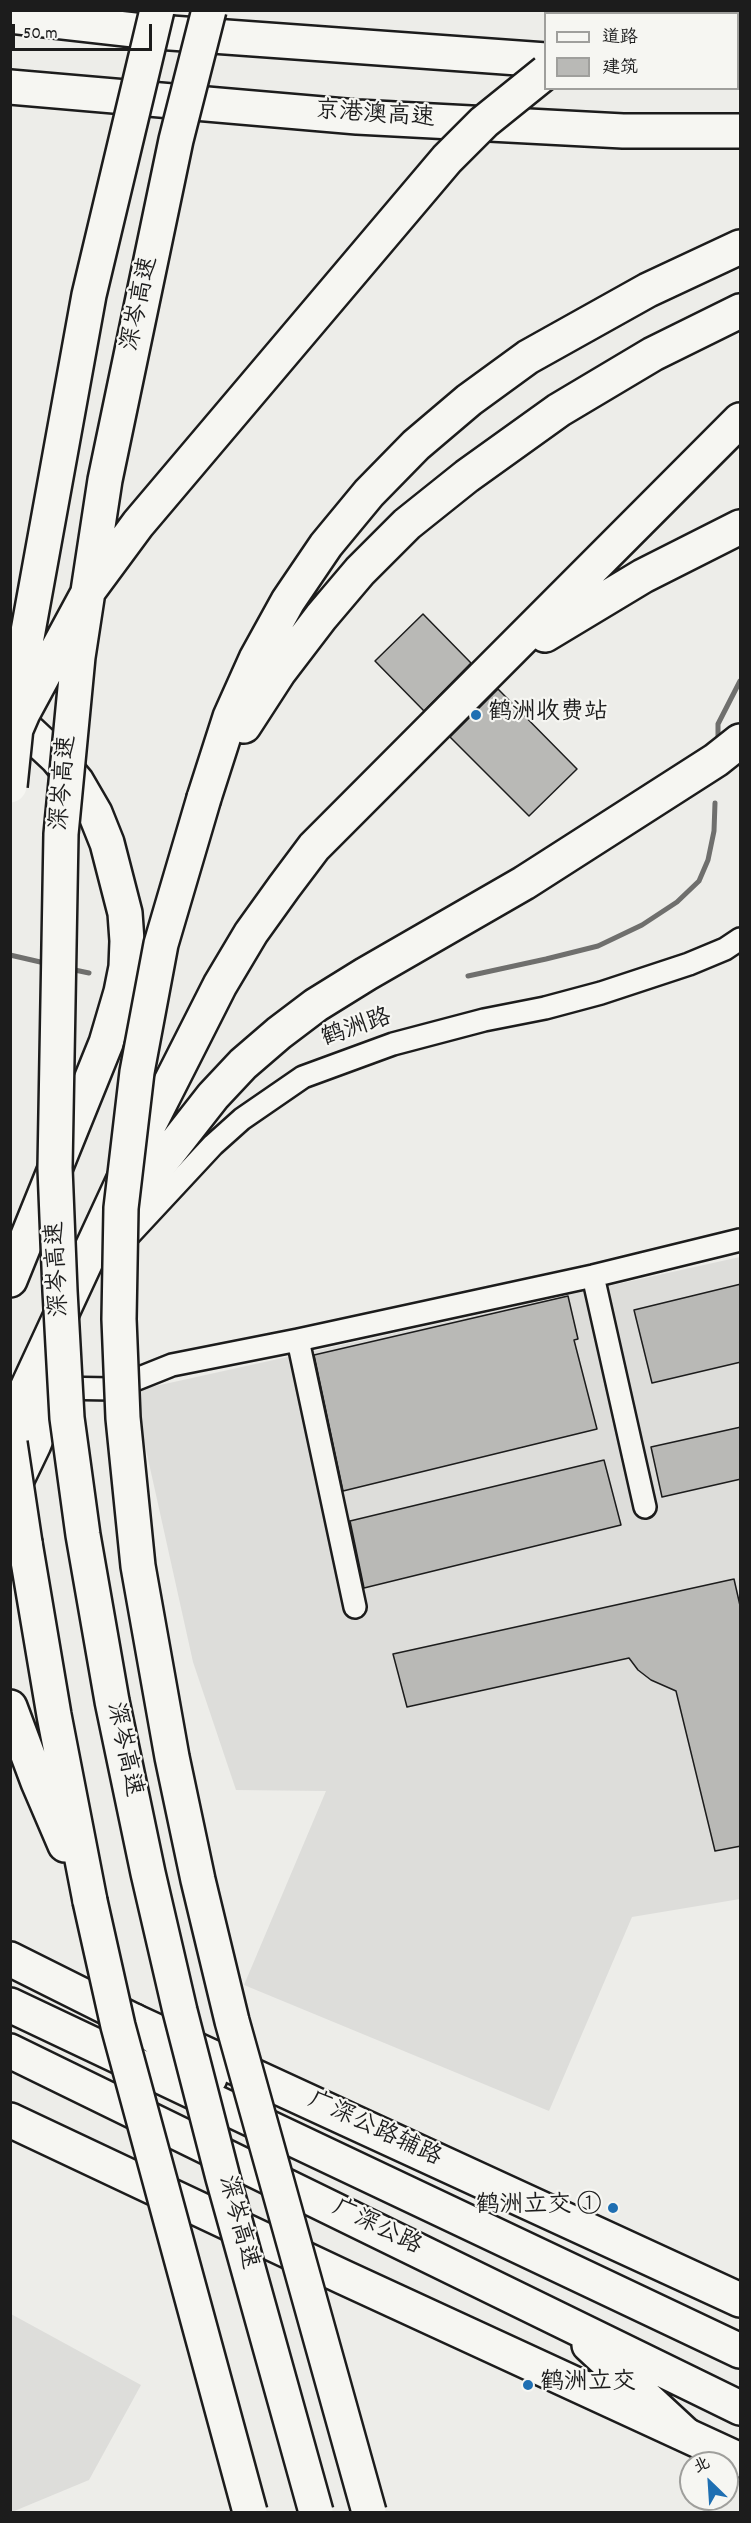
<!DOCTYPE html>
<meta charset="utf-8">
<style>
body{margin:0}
#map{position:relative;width:751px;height:2523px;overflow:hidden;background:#edede9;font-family:Dekko,"LXGW WenKai TC",sans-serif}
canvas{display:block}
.frame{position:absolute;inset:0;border:12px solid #1c1c1c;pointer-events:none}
.legend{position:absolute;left:544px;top:12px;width:195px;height:78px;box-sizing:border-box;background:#f6f6f2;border:2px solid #9f9f9c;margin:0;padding:8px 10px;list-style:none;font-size:18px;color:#1c1c1c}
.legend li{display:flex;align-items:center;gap:12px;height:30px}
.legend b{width:30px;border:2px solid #9f9f9c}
.north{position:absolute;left:679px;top:2451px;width:60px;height:60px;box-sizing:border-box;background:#f6f6f2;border:2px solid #9f9f9c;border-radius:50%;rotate:335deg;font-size:16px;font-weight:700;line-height:24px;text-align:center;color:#1c1c1c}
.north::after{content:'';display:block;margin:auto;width:21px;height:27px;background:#1f6fb2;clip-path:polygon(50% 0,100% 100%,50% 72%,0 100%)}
.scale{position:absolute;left:12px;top:24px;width:140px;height:27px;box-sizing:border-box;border:3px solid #1c1c1c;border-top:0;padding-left:8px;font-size:18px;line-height:21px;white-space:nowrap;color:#1c1c1c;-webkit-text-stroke:4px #f6f6f2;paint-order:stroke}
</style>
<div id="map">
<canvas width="751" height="2523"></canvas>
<div class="frame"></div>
<ul class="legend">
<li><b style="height:8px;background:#f6f6f2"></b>道路</li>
<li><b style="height:16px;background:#b9b9b6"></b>建筑</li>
</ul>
<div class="north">北</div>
<div class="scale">50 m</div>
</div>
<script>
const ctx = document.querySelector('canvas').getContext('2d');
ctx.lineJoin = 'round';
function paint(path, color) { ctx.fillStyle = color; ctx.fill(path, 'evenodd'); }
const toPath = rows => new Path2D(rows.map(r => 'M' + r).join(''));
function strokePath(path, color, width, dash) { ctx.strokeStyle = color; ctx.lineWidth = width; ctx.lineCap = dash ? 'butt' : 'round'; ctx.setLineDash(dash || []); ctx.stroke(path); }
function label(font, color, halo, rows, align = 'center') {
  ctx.font = font + ' Dekko,"LXGW WenKai TC",sans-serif'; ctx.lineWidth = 4.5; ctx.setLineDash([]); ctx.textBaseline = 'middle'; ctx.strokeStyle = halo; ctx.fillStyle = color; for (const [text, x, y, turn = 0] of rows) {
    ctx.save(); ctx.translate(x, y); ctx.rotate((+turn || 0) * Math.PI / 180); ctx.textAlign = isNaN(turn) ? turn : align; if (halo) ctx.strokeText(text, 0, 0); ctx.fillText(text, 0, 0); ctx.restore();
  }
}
const built = toPath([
 [740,1257,740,1899,632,1917,549,2111,244,1985,326,1791,236,1790,193,1662,133,1391],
 [11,2314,141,2385,89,2480,12,2512,10,2512]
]);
const stream = toPath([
 [718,736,718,724,740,681],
 [10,955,49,964],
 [70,969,89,973],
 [468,976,546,959,598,946,642,925,677,902,699,881,708,860,714,831,715,803]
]);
const building = toPath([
 [423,614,471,663,424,711,375,661,423,614],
 [498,689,577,769,529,816,450,737,498,689],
 [741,1284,741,1362,652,1383,634,1310,741,1284],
 [568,1296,578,1339,574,1340,597,1429,343,1491,314,1355,568,1296],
 [741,1427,741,1479,662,1497,651,1447,741,1427],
 [604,1460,621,1525,364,1588,350,1521,604,1460],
 [734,1579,741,1610,741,1846,715,1851,676,1691,651,1680,638,1670,629,1658,407,1707,393,1654,734,1579]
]);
const street = toPath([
 [119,1246,213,1145,242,1119,303,1077,393,1044,484,1020,545,1008,601,993,689,964,725,949,740,939],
 [593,1276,645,1507],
 [298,1340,355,1607],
 [54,1388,112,1389,172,1365,298,1340,593,1276,740,1240]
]);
const primary = toPath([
 [10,1494,34,1444,45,1416,54,1388,59,1358],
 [10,1959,134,2021,740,2300],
 [10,2120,343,2277,740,2460]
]);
const highway = toPath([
 [630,14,635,10],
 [10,16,143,31,546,60],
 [738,67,740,67],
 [10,87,357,117,623,131,740,131],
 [545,635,643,576,740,527],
 [10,714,57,758,77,782,95,813,107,843,125,913,127,941,126,967,121,992,106,1043,10,1280],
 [244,726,279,672,321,617,360,571,407,524,467,476,559,410,653,354,740,311],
 [204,798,230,717,256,659,288,601,326,545,369,493,416,445,469,400,528,357,648,290,740,247],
 [127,1210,155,1170,213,1096,243,1064,279,1033,316,1005,366,974,524,883,716,760,740,741],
 [10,1425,149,1125,180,1064,220,985,251,933,284,887,314,847,740,420],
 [25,1543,54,1715,90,1901],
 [10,1707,38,1782,65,1845],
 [10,2005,740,2351],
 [134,2021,210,2078],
 [10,2051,740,2408],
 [589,2345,685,2434]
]);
const highwayBridge = toPath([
 [209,10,176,140,105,480,78,657,61,834,55,1168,60,1291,67,1418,83,1535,112,1701,148,1873,180,2011,223,2178,316,2512],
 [10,743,23,713,90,589,138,524,447,159,484,122,546,72],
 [10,786,23,659,89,295,157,10],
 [204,798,161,944,137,1072,121,1208,119,1319,123,1418,138,1566,172,1757,198,1880,232,2021,369,2512],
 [10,1443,25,1543],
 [90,1901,118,2026,250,2512]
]);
const markers = [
 [476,715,6,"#1f6fb2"],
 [613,2208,6,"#1f6fb2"],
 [528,2385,6,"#1f6fb2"]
];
const streetNames = [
 ["京港澳高速",375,117,4],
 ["深岑高速",142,304,-78],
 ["深岑高速",66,783,-85],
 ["鹤洲路",357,1030,-19],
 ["深岑高速",60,1269,-93],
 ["深岑高速",122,1750,78],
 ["广深公路辅路",374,2131,25],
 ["深岑高速",236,2223,75],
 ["广深公路",376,2229,26]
];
const poiNames = [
 ["鹤洲收费站",488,715],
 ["鹤洲立交 ①",601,2208,"right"],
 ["鹤洲立交",540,2385]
];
paint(built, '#ddddda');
strokePath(stream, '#6f6f6d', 5);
paint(building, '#b9b9b6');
strokePath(building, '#1c1c1c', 1.5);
strokePath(street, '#1c1c1c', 26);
strokePath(primary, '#1c1c1c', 38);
strokePath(highway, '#1c1c1c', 38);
strokePath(street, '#f6f6f2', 21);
strokePath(primary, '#f6f6f2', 33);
strokePath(highway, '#f6f6f2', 33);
strokePath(highwayBridge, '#1c1c1c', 38, []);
strokePath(highwayBridge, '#f6f6f2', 33);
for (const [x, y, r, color] of markers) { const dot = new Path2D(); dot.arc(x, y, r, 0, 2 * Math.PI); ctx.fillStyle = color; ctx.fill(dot); strokePath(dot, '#f6f6f2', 2); }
label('24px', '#1c1c1c', '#f6f6f2', streetNames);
label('24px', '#1c1c1c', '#f6f6f2', poiNames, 'left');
</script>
